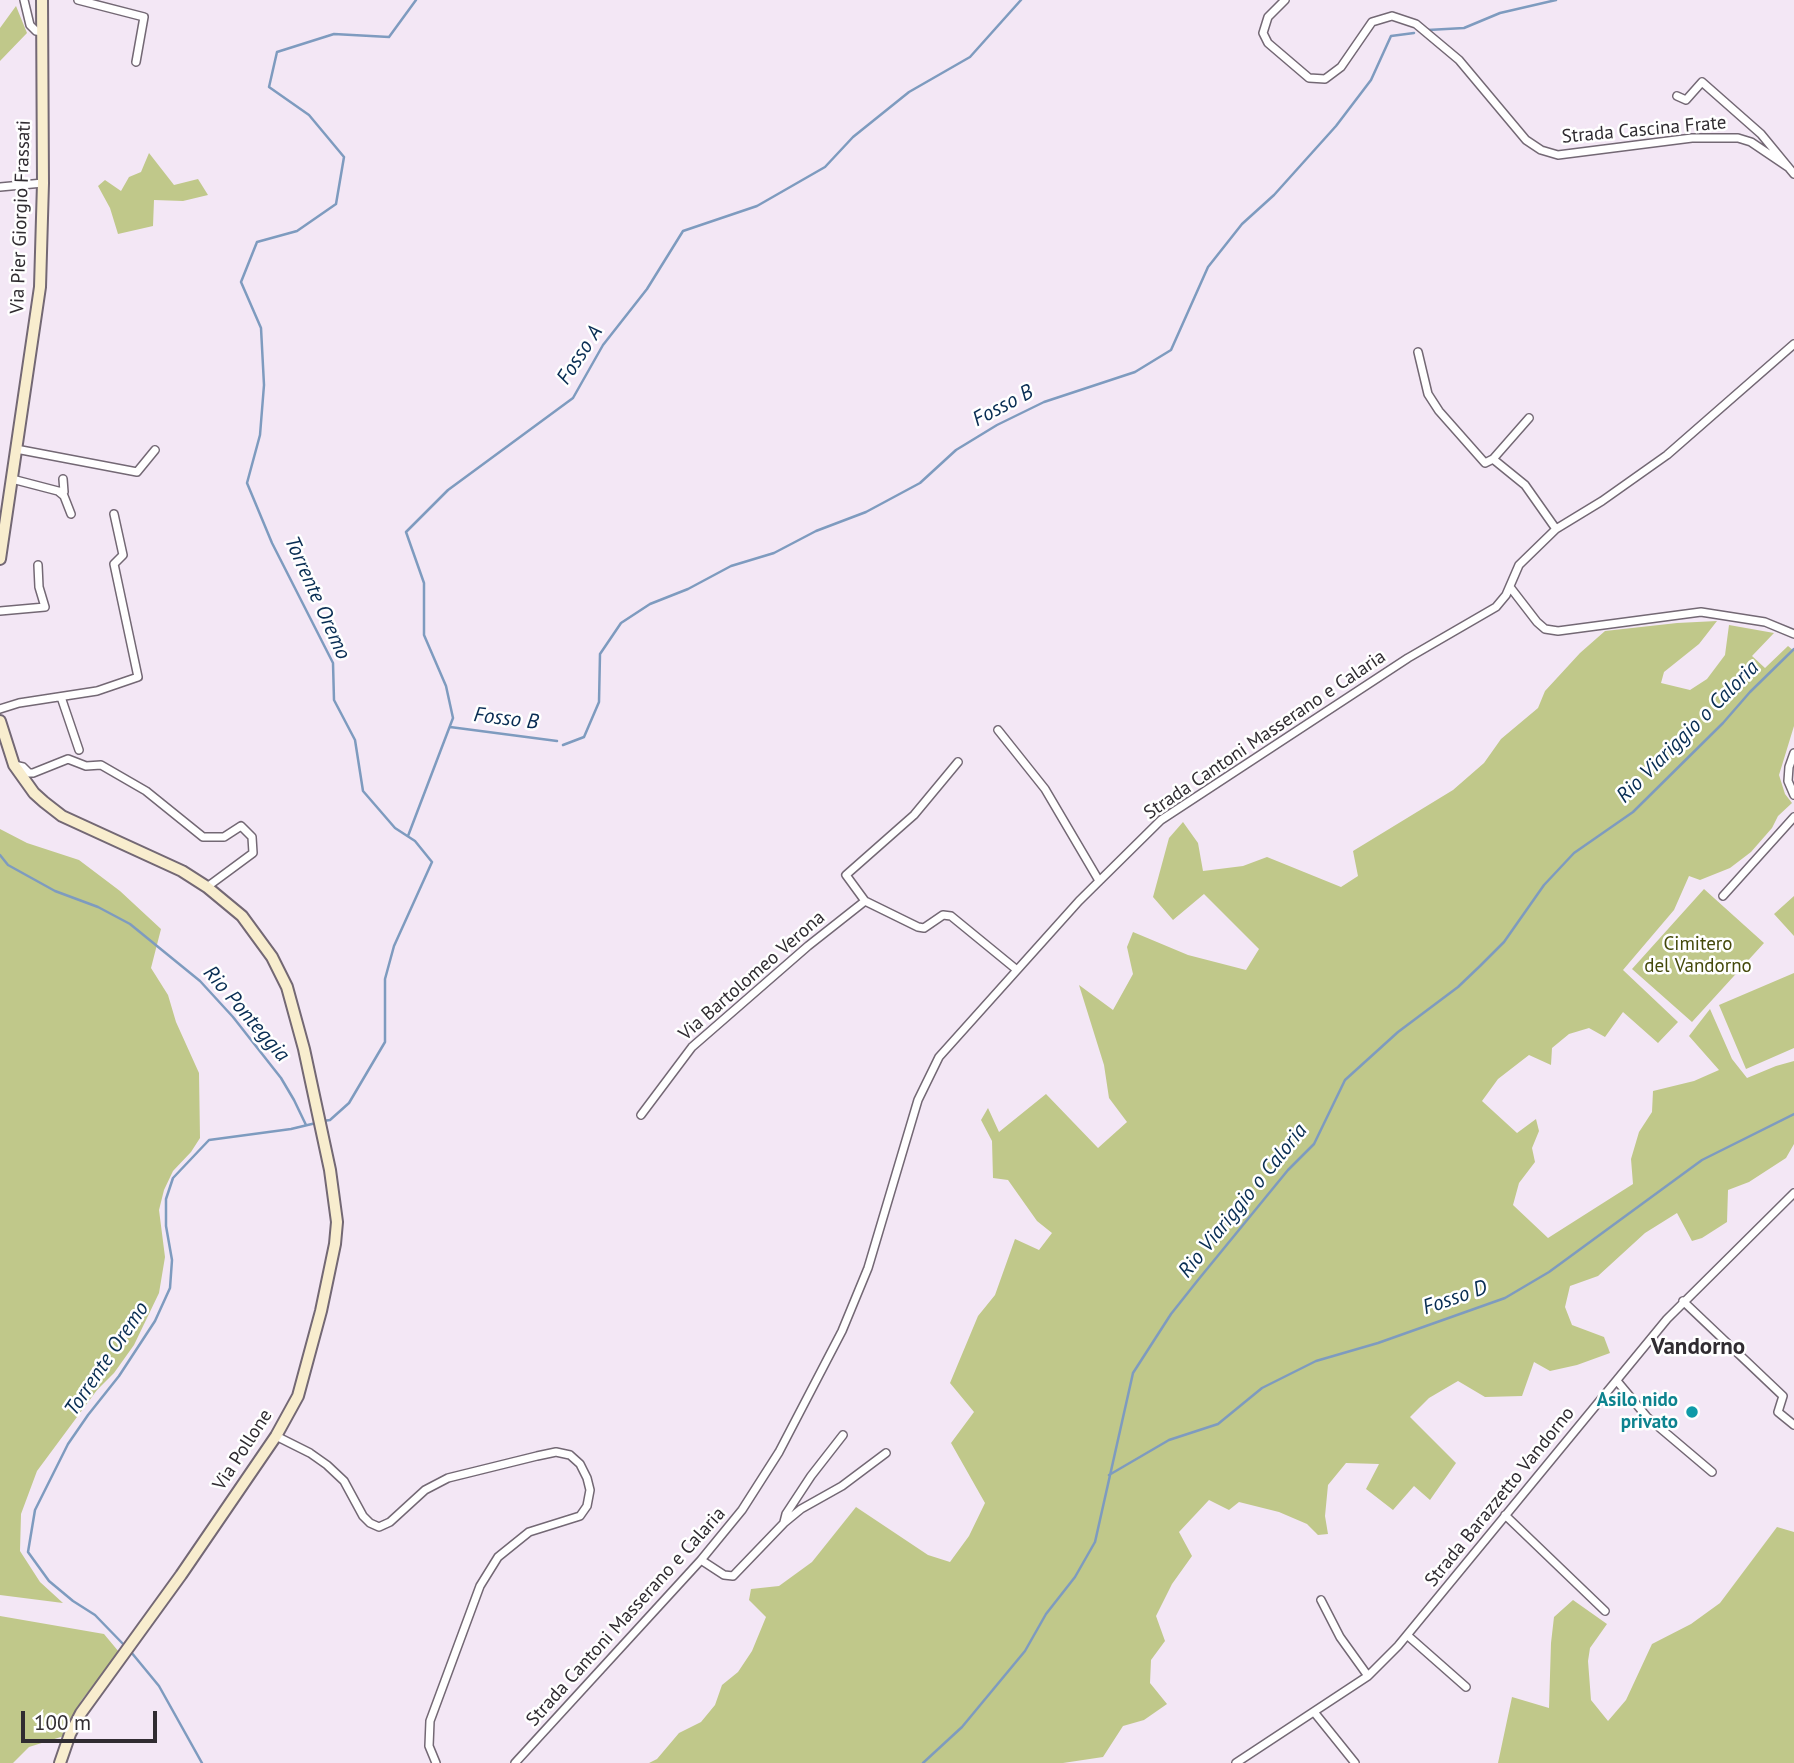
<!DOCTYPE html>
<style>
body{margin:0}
#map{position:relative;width:1794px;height:1763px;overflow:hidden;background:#f3e7f5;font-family:"PT Sans",sans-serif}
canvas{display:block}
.scale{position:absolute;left:21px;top:1711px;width:136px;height:32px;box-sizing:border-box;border:4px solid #302c31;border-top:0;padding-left:9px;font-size:21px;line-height:24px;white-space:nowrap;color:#302c31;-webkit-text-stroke:5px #fff;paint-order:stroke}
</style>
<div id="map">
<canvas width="1794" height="1763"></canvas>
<div class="scale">100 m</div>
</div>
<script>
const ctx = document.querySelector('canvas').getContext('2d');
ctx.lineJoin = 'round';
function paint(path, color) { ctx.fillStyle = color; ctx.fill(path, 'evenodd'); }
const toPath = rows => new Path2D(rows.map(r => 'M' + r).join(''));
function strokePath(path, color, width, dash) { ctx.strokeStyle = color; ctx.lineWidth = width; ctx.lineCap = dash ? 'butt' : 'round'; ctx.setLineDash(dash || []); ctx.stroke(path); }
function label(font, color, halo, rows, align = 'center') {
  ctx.font = font + ' "PT Sans",sans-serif'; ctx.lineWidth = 5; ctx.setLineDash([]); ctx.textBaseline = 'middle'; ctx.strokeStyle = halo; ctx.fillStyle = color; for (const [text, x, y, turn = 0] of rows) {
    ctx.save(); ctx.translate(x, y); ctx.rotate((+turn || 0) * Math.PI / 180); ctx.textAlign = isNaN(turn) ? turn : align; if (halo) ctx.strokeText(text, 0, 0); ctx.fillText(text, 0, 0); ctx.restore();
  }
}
const green = toPath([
 [16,6,27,33,0,61,0,28],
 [149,153,174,185,198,179,208,195,183,201,154,200,153,226,118,234,110,208,98,186,105,180,121,191,129,177,141,172],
 [1717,621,1699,644,1664,672,1661,683,1690,690,1707,679,1725,655,1729,625,1774,633,1752,656,1765,668,1788,646,1794,651,1794,726,1779,775,1785,794,1792,803,1778,816,1772,828,1751,852,1730,868,1700,880,1689,876,1674,910,1623,970,1678,1022,1658,1043,1623,1012,1605,1037,1589,1028,1569,1034,1552,1048,1551,1065,1529,1055,1498,1079,1482,1101,1517,1133,1536,1119,1539,1131,1532,1148,1535,1162,1519,1183,1513,1205,1548,1238,1633,1184,1631,1159,1639,1132,1652,1112,1653,1091,1694,1081,1719,1070,1689,1036,1710,1009,1732,1059,1747,1078,1776,1066,1794,1061,1794,1144,1786,1158,1749,1182,1728,1190,1727,1222,1702,1238,1692,1241,1677,1213,1645,1233,1598,1276,1570,1286,1565,1307,1572,1325,1604,1337,1610,1353,1577,1365,1550,1371,1534,1362,1522,1396,1485,1397,1458,1381,1429,1398,1410,1417,1456,1463,1430,1500,1414,1486,1393,1510,1366,1489,1379,1464,1346,1463,1328,1485,1325,1516,1328,1534,1318,1535,1307,1524,1279,1512,1239,1502,1229,1510,1209,1500,1179,1532,1192,1556,1172,1584,1156,1616,1165,1641,1151,1660,1150,1683,1167,1704,1144,1720,1123,1726,1103,1757,1063,1763,649,1763,657,1759,679,1733,701,1722,715,1705,722,1685,738,1672,752,1651,766,1617,749,1600,751,1589,779,1586,812,1562,856,1507,928,1555,950,1562,969,1536,985,1503,951,1443,974,1412,950,1383,978,1316,995,1295,1015,1239,1039,1250,1052,1233,1037,1221,1008,1180,993,1178,992,1141,981,1120,988,1108,999,1132,1046,1094,1098,1148,1127,1122,1109,1098,1104,1065,1079,985,1113,1010,1133,974,1127,947,1133,932,1188,955,1246,970,1259,949,1204,894,1173,920,1153,897,1169,838,1183,822,1198,843,1203,871,1243,866,1267,857,1341,887,1358,876,1353,851,1453,790,1484,763,1501,739,1538,708,1545,691,1580,653,1605,631,1677,623],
 [0,829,27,843,79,860,120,891,161,929,151,968,168,995,176,1022,199,1073,200,1138,191,1152,173,1171,164,1190,159,1210,165,1257,159,1293,134,1345,114,1373,97,1390,37,1471,21,1514,20,1551,40,1582,63,1603,0,1595],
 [1704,889,1764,943,1692,1022,1632,969],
 [1794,896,1794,936,1774,914],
 [1794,973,1794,1048,1746,1069,1719,1005],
 [1777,1527,1794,1532,1794,1763,1498,1763,1512,1697,1549,1708,1551,1643,1554,1617,1573,1600,1607,1624,1590,1648,1588,1661,1591,1700,1608,1721,1626,1700,1652,1644,1691,1624,1720,1603],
 [0,1616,104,1634,119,1652,81,1701,64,1736,29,1747,13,1763,0,1763]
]);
const stream = toPath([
 [1428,30,1464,28,1500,13,1556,0],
 [450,727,557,741],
 [563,745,584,737,599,702,600,654,621,623,650,604,688,589,731,566,774,553,816,531,866,512,920,483,956,450,997,425,1044,402,1135,372,1171,350,1208,267,1242,224,1274,195,1336,126,1371,80,1391,36,1414,33],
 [408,836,453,718,446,686,424,635,424,583,406,532,448,490,573,398,603,345,647,289,683,231,757,206,825,167,853,137,909,92,970,57,1021,0],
 [0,855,8,865,55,891,98,907,130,924,200,981,233,1017,281,1078,294,1100,306,1125],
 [323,1121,330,1120,349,1103,385,1042,385,979,394,946,432,862,415,841,395,828,363,791,355,740,334,700,333,663,272,543,247,483,260,435,264,385,261,328,241,282,257,242,297,231,336,204,344,157,309,115,269,87,277,52,334,34,389,37,416,0],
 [1109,1475,1169,1440,1218,1424,1262,1388,1316,1361,1378,1343,1505,1298,1549,1272,1702,1160,1794,1114],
 [126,1647,95,1615,73,1601,49,1581,28,1552,35,1510,68,1444,88,1415,119,1376,155,1321,170,1288,172,1260,166,1226,166,1199,173,1178,209,1140,291,1129,316,1123],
 [131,1652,159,1686,202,1763],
 [923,1763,962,1727,1025,1651,1046,1614,1075,1577,1095,1542,1133,1373,1171,1314,1198,1280,1288,1170,1314,1144,1345,1080,1398,1032,1458,987,1480,966,1504,942,1544,885,1574,853,1633,812,1723,723,1750,692,1794,649]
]);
const street = toPath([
 [24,0,30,25,36,31,42,32],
 [78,0,144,17,136,62],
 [1285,0,1268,17,1263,33,1268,43,1309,78,1325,79,1341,67,1372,22,1392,16,1416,24,1459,60,1526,140,1541,150,1558,155,1692,138,1738,138,1751,142,1788,167],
 [1677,96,1686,100,1702,82,1761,134,1794,174],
 [0,187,43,183],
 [1418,352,1428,394,1439,411,1485,463,1493,459,1529,418],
 [16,449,137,472,155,450],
 [1493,459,1525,485,1556,529],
 [12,479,58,491,64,496,71,514],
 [61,491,64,492,63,479],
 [1510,587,1537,622,1545,629,1558,631,1701,612,1765,622,1794,634],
 [0,611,45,607,39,587,38,565],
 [61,697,79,750],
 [0,709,19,703,97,691,138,677,114,564,123,555,114,514],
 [998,730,1045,789,1098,879],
 [1794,753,1789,767,1788,781,1794,795],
 [14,765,23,767,29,773,33,773,68,759,86,766,101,765,146,791,203,837,224,837,241,826,252,837,253,853,207,887],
 [1723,896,1794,817],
 [865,901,846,875,914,815,958,762],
 [641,1115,692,1047,808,946,865,901,918,927,924,928,943,915,951,916,1017,970],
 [1683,1301,1783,1396,1778,1412,1794,1425],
 [1617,1381,1647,1417,1712,1472],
 [276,1436,310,1453,327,1465,344,1481,363,1516,370,1523,379,1527,390,1522,425,1490,448,1478,537,1456,556,1452,570,1455,580,1464,587,1478,590,1490,587,1506,580,1516,529,1532,498,1557,480,1586,430,1721,429,1746,436,1763],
 [1505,1515,1605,1611],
 [784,1522,786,1514,811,1476,843,1435],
 [701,1560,724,1575,733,1576,784,1523,801,1509,842,1486,886,1453],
 [1321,1600,1340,1637,1368,1676],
 [1407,1635,1466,1687],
 [1314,1712,1355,1763],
 [515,1763,701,1560,742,1510,779,1452,842,1331,868,1268,918,1100,939,1057,1079,901,1161,820,1408,658,1496,607,1506,595,1519,565,1556,529,1602,501,1667,455,1794,344],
 [1236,1763,1368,1676,1398,1646,1667,1319,1794,1193]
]);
const secondary = toPath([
 [0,559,40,287,43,183,42,0],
 [0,721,14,765,34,793,44,802,62,816,182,871,207,887,242,916,272,957,287,987,304,1049,330,1170,337,1222,335,1244,321,1311,298,1396,276,1436,181,1575,81,1713,70,1734,60,1763]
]);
const markers = [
 [1692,1412,7,"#0f9aa8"]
];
const streetNames = [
 ["Strada Cascina Frate",1644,130,-5],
 ["Via Pier Giorgio Frassati",21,217,-88],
 ["Strada Cantoni Masserano e Calaria",1265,735,-34],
 ["Via Bartolomeo Verona",752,976,-41],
 ["Via Pollone",243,1450,-57],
 ["Strada Barazzetto Vandorno",1500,1497,-51],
 ["Strada Cantoni Masserano e Calaria",626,1617,-48]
];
const parkNames = [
 ["Cimitero",1698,945],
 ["del Vandorno",1698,967]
];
const cultureNames = [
 ["Asilo nido",1678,1401],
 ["privato",1678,1423]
];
const waterNames = [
 ["Fosso A",580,355,-57],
 ["Fosso B",1003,406,-28],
 ["Torrente Oremo",317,598,66],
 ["Fosso B",506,719,7],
 ["Rio Viariggio o Caloria",1688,732,-45],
 ["Rio Ponteggia",246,1014,49],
 ["Rio Viariggio o Caloria",1243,1201,-51],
 ["Fosso D",1455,1298,-19],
 ["Torrente Oremo",107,1359,-56]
];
const quarterNames = [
 ["Vandorno",1698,1347]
];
paint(green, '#c0c88a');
strokePath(stream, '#7e9bbf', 2.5);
strokePath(street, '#736874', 10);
strokePath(secondary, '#736874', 14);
strokePath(street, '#fff', 7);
strokePath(secondary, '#f8edce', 10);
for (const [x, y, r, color] of markers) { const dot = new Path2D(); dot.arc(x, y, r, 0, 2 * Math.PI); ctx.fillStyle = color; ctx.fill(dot); strokePath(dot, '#fff', 2.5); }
label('19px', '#302c31', '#fff', streetNames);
label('19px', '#44490b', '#fff', parkNames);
label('bold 19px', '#0d838f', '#fff', cultureNames, 'right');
label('italic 21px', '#082d53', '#fff', waterNames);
label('bold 23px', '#302c31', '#fff', quarterNames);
</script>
